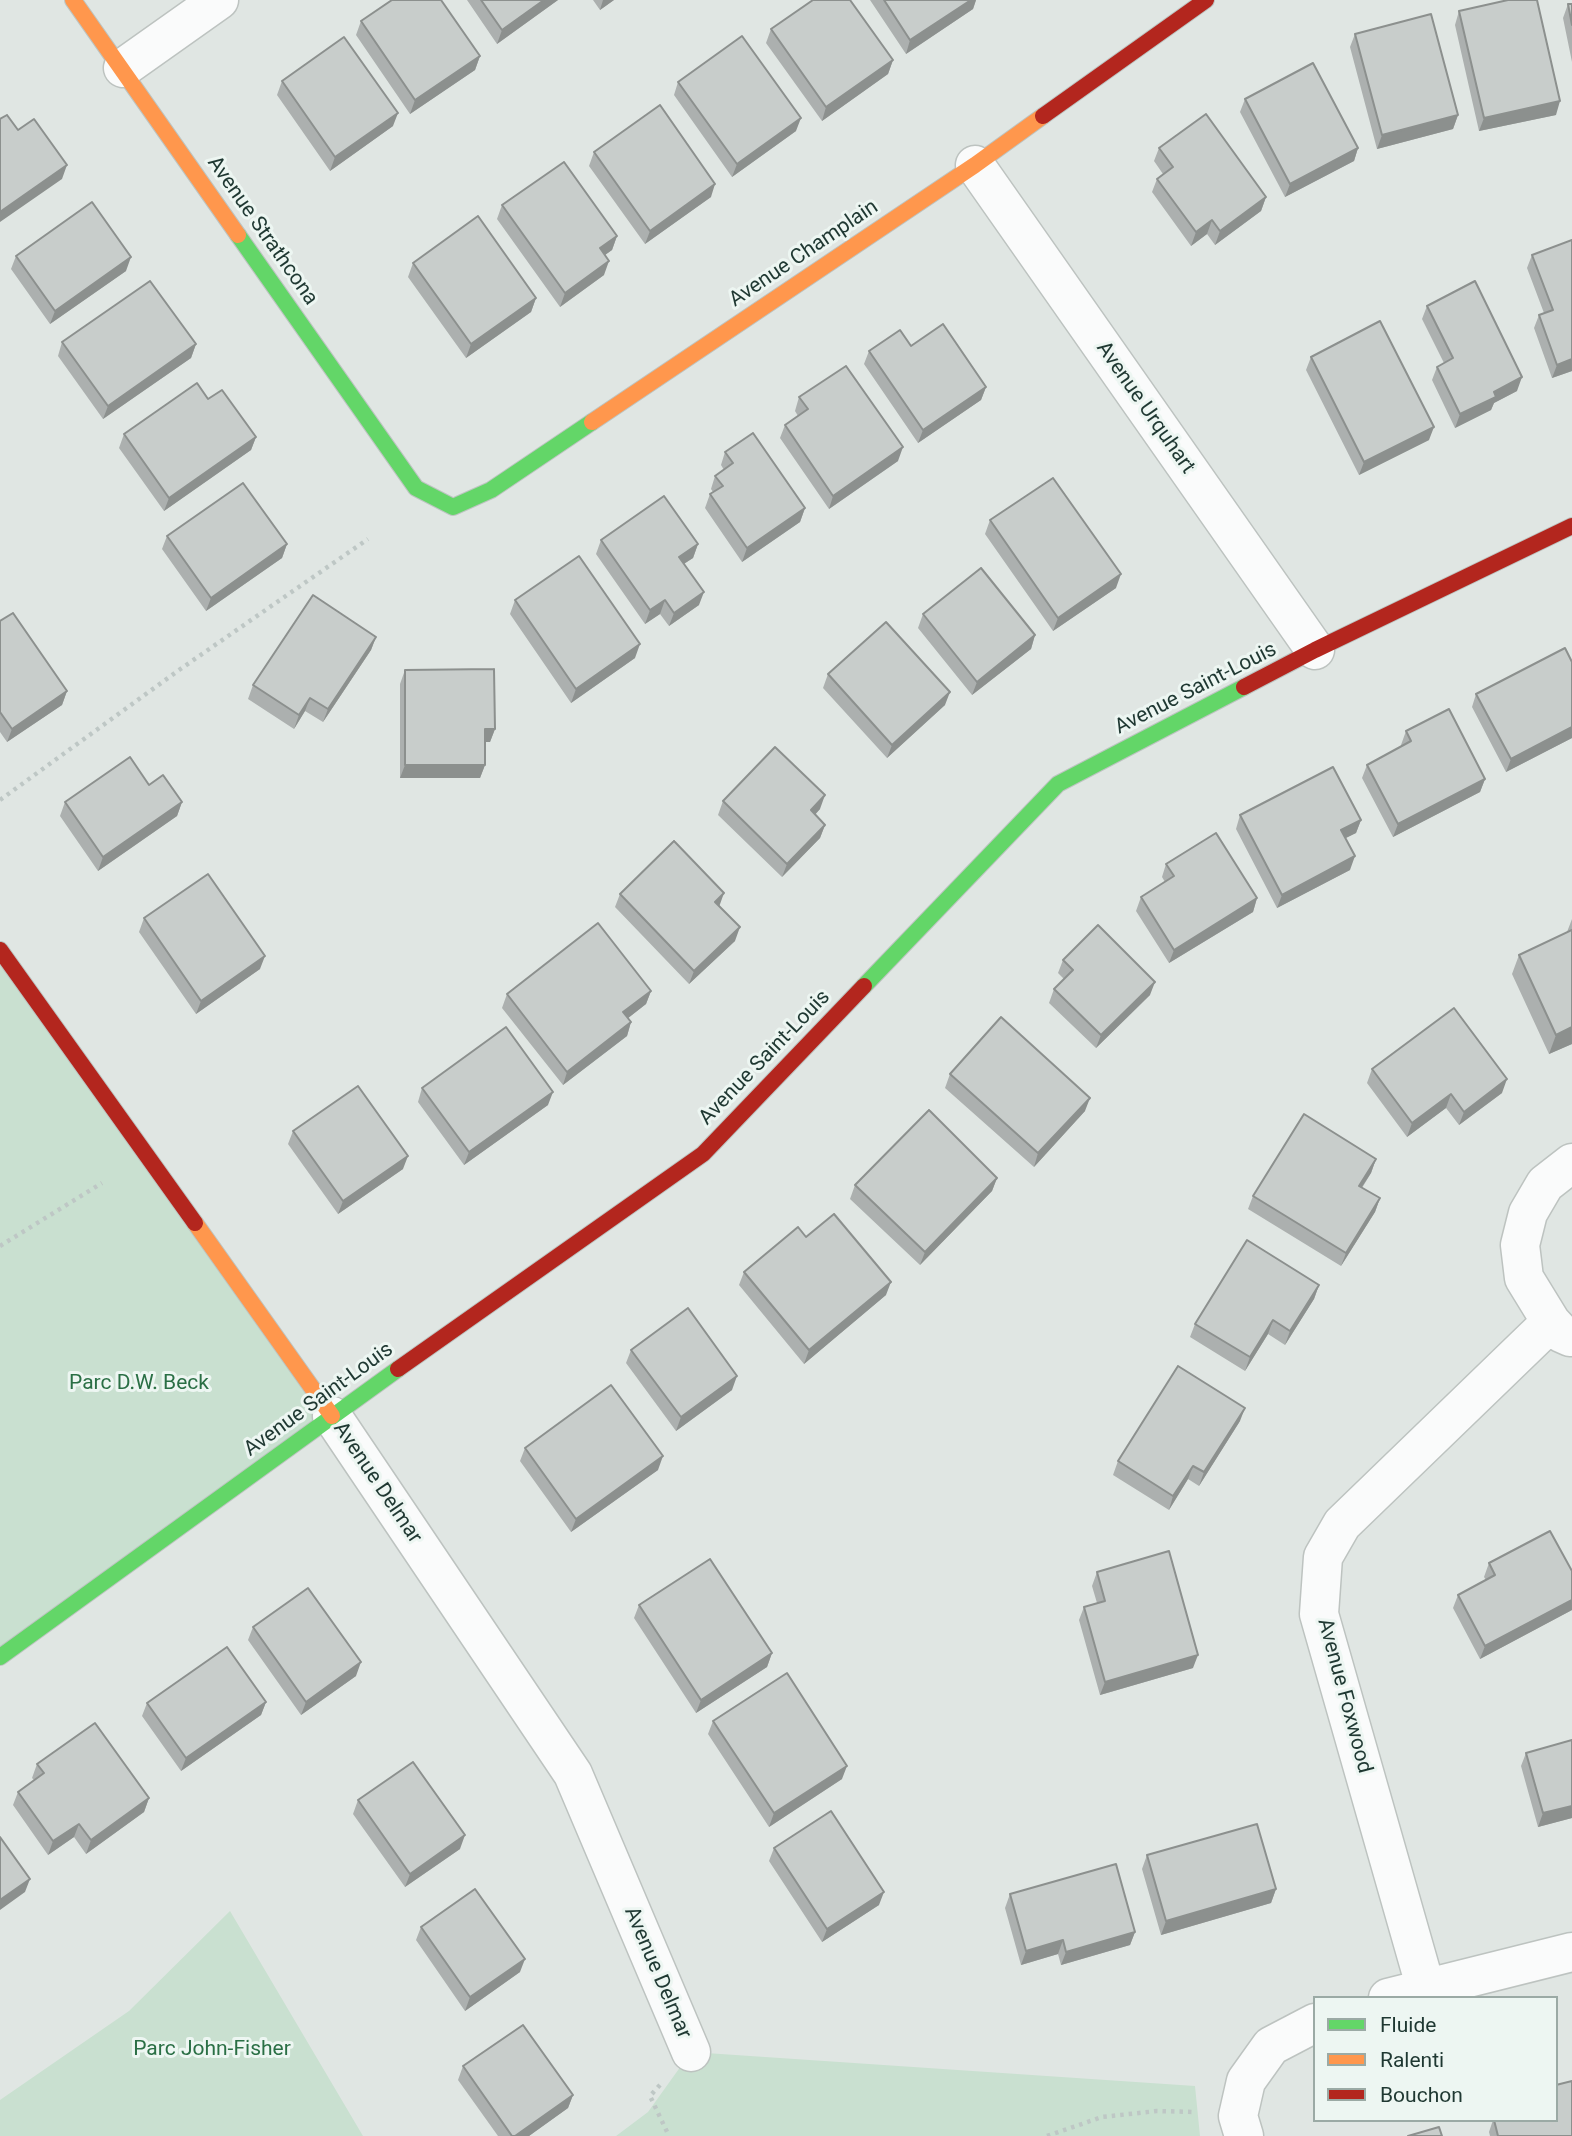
<!DOCTYPE html>
<style>
body{margin:0}
#map{position:relative;width:1572px;height:2136px;overflow:hidden;background:#e0e6e3;font-family:Roboto,sans-serif}
canvas{display:block}
.legend{position:absolute;left:1313px;top:1996px;width:245px;height:126px;box-sizing:border-box;background:#edf6f2;border:2px solid #9baaa5;margin:0;padding:9px 12px;list-style:none;font-size:21px;color:#1f3832}
.legend li{display:flex;align-items:center;gap:14px;height:35px}
.legend b{width:35px;border:2px solid #9baaa5}
</style>
<div id="map">
<canvas width="1572" height="2136"></canvas>
<ul class="legend">
<li><b style="height:9px;background:#63d668"></b>Fluide</li>
<li><b style="height:9px;background:#ff974d"></b>Ralenti</li>
<li><b style="height:9px;background:#b3261e"></b>Bouchon</li>
</ul>
</div>
<script>
const ctx = document.querySelector('canvas').getContext('2d');
ctx.lineJoin = 'round';
function paint(path, color) { ctx.fillStyle = color; ctx.fill(path, 'evenodd'); }
const toPath = rows => new Path2D(rows.map(r => 'M' + r).join(''));
function strokePath(path, color, width, dash) { ctx.strokeStyle = color; ctx.lineWidth = width; ctx.lineCap = dash ? 'butt' : 'round'; ctx.setLineDash(dash || []); ctx.stroke(path); }
function label(font, color, halo, rows, align = 'center') {
  ctx.font = font + ' Roboto,sans-serif'; ctx.lineWidth = 6; ctx.setLineDash([]); ctx.textBaseline = 'middle'; ctx.strokeStyle = halo; ctx.fillStyle = color; for (const [text, x, y, turn = 0] of rows) {
    ctx.save(); ctx.translate(x, y); ctx.rotate((+turn || 0) * Math.PI / 180); ctx.textAlign = isNaN(turn) ? turn : align; if (halo) ctx.strokeText(text, 0, 0); ctx.fillText(text, 0, 0); ctx.restore();
  }
}
const green = toPath([
 [0,950,332,1416,0,1657],
 [230,1911,363,2136,0,2136,0,2100,129,2011],
 [691,2052,1195,2086,1200,2136,616,2136,648,2112]
]);
const path = toPath([
 [0,800,179,670,368,539],
 [0,1246,102,1183],
 [660,2085,650,2096,669,2136],
 [1047,2136,1102,2117,1157,2111,1195,2112]
]);
const street = toPath([
 [123,68,219,0],
 [975,165,1315,650],
 [1570,1337,1561,1333,1551,1322,1524,1278,1520,1245,1528,1213,1545,1184,1572,1163],
 [332,1416,573,1774,691,2052],
 [1426,1989,1319,1614,1323,1557,1342,1524,1551,1322],
 [1388,1998,1572,1952],
 [1244,2136,1238,2116,1246,2081,1271,2046,1315,2023]
]);
const fast = toPath([
 [238,235,416,488,453,507,491,490,592,422],
 [864,986,1058,784,1244,687],
 [0,1657,398,1369]
]);
const slow = toPath([
 [73,0,238,235],
 [592,422,975,165,1043,116],
 [195,1223,332,1416]
]);
const jam = toPath([
 [1043,116,1206,0],
 [1244,687,1315,650,1572,526],
 [0,950,195,1223],
 [398,1369,703,1154,864,986]
]);
const wall = toPath([
 [467,0,558,0,497,44],
 [593,0,614,0,600,10],
 [870,0,976,0,973,9,906,54],
 [1568,4,1572,4,1572,62,1563,18],
 [1459,11,1556,115,1479,131,1455,25],
 [361,21,480,56,475,70,410,114,356,35],
 [771,29,893,60,888,74,822,121,766,43],
 [1355,34,1458,115,1453,129,1377,149,1350,47],
 [282,81,393,126,330,171,277,95],
 [678,82,796,131,732,177,674,95],
 [1245,99,1358,148,1354,161,1285,197,1240,112],
 [1159,148,1266,197,1261,211,1215,245,1207,234,1191,246,1152,192,1157,179,1163,174,1154,161],
 [594,152,711,197,645,244,589,166],
 [502,205,617,236,612,250,605,255,604,275,560,307,497,219],
 [1572,240,1572,371,1552,378,1534,328,1539,315,1544,313,1527,268,1532,255],
 [16,256,126,271,50,324,11,269],
 [413,263,536,298,531,312,466,358,408,277],
 [1427,306,1517,391,1494,403,1491,410,1455,428,1432,380,1437,367,1444,363,1422,319],
 [62,342,196,344,191,358,103,419,58,356],
 [911,346,986,387,981,400,918,443,864,364,869,351],
 [1311,357,1429,440,1359,475,1306,370],
 [799,397,898,461,829,509,780,438,785,425,798,416,795,411],
 [208,399,256,437,251,450,164,511,119,448,124,434],
 [725,452,805,508,800,522,742,562,705,508,710,494,713,492,711,489,715,476,724,470,721,465],
 [990,520,1116,588,1053,631,985,534],
 [167,536,287,544,282,558,206,611,162,549],
 [601,540,698,544,693,558,684,564,699,605,669,626,660,614,645,624,596,554],
 [515,600,635,658,571,703,510,614],
 [923,614,1035,635,1031,649,972,695,918,628],
 [0,621,67,691,62,705,7,742,0,732],
 [376,637,371,650,323,722,305,711,294,729,248,699,253,685],
 [1572,662,1572,738,1506,772,1472,707,1476,694],
 [405,670,495,729,490,742,485,742,485,765,480,778,400,778,400,684],
 [828,674,945,705,887,758,823,688],
 [1406,731,1485,779,1480,792,1393,837,1362,778,1367,765,1402,746,1401,745],
 [149,785,182,802,177,816,98,871,60,816,65,802],
 [723,801,820,809,815,815,825,825,820,838,782,877,718,815],
 [1240,815,1361,820,1356,833,1345,838,1350,870,1277,908,1236,829],
 [1166,864,1257,898,1253,912,1169,963,1136,911,1141,897,1165,882,1162,877],
 [620,894,719,907,735,941,689,984,615,907],
 [144,918,260,969,196,1014,139,932],
 [1572,919,1572,1044,1549,1054,1512,974,1519,955,1567,932],
 [1063,960,1150,995,1096,1048,1049,1003,1054,989,1064,979,1058,973],
 [651,991,646,1004,628,1018,631,1022,627,1036,563,1085,502,1008,507,994],
 [1372,1069,1502,1093,1459,1125,1446,1108,1407,1137,1367,1083],
 [950,1074,1085,1111,1034,1167,945,1088],
 [422,1088,548,1105,464,1165,418,1102],
 [293,1131,403,1169,338,1214,288,1144],
 [1376,1159,1371,1173,1362,1188,1380,1198,1375,1212,1341,1266,1248,1209,1253,1196],
 [997,1178,992,1191,920,1265,850,1199,855,1185],
 [806,1237,886,1295,804,1364,739,1285,744,1272],
 [1319,1285,1314,1299,1285,1345,1268,1334,1245,1371,1190,1337,1195,1324],
 [631,1350,732,1390,676,1431,626,1363],
 [1240,1421,1199,1486,1188,1479,1169,1510,1113,1475,1118,1461],
 [525,1448,658,1470,571,1532,520,1461],
 [1489,1563,1572,1571,1572,1610,1480,1659,1453,1608,1458,1595,1486,1580,1484,1577],
 [1097,1572,1193,1668,1100,1695,1079,1620,1084,1607,1097,1603,1092,1586],
 [639,1605,772,1653,767,1667,696,1713,634,1618],
 [253,1627,356,1676,301,1715,248,1640],
 [266,1702,261,1715,181,1771,142,1716,147,1703],
 [713,1721,842,1779,769,1827,708,1734],
 [1572,1740,1572,1818,1538,1827,1521,1766,1526,1753],
 [37,1764,149,1798,144,1812,86,1854,74,1837,48,1855,13,1805,18,1792,34,1780,32,1778],
 [358,1800,460,1849,405,1887,353,1814],
 [774,1848,879,1905,822,1942,769,1861],
 [1147,1855,1276,1889,1271,1903,1161,1935,1142,1869],
 [1010,1894,1135,1932,1130,1945,1061,1965,1058,1954,1021,1965,1005,1908],
 [421,1927,520,1972,465,2011,416,1940],
 [463,2066,573,2095,568,2108,529,2136,498,2136,458,2080],
 [1493,2120,1556,2120,1572,2136,1490,2136,1489,2132]
]);
const shadedWall = toPath([
 [544,0,558,0,497,44,502,30],
 [603,0,614,0,600,10],
 [971,0,976,0,973,9,906,54,910,40],
 [480,56,475,70,410,114,415,100],
 [893,60,888,74,822,121,826,107],
 [1560,101,1556,115,1479,131,1484,118],
 [398,113,393,126,330,171,335,157],
 [1458,115,1453,129,1377,149,1382,135],
 [801,118,796,131,732,177,737,164],
 [1358,148,1354,161,1285,197,1290,184],
 [67,165,62,179,0,222,0,212],
 [715,184,711,197,645,244,650,231],
 [1266,197,1261,211,1215,245,1220,231],
 [1212,220,1207,234,1191,246,1196,232],
 [617,236,612,250,595,262,600,248],
 [131,257,126,271,50,324,55,311],
 [609,261,604,275,560,307,565,293],
 [536,298,531,312,466,358,471,344],
 [196,344,191,358,103,419,108,406],
 [1572,359,1572,371,1552,378,1557,365],
 [1522,377,1517,391,1494,403,1491,410,1455,428,1460,414,1494,392],
 [986,387,981,400,918,443,923,430],
 [1434,427,1429,440,1359,475,1364,462],
 [256,437,251,450,164,511,169,498],
 [903,447,898,461,829,509,833,496],
 [805,508,800,522,742,562,747,548],
 [287,544,282,558,206,611,211,598],
 [698,544,693,558,674,570,679,557],
 [1121,574,1116,588,1053,631,1058,618],
 [704,592,699,605,669,626,674,613],
 [665,600,660,614,645,624,650,610],
 [1035,635,1031,649,972,695,977,682],
 [376,637,371,650,323,722,328,709],
 [640,644,635,658,571,703,576,689],
 [67,691,62,705,7,742,12,729],
 [950,692,945,705,887,758,892,745],
 [310,698,305,711,294,729,299,715],
 [1572,727,1572,738,1506,772,1511,759],
 [485,729,495,729,490,742,480,742],
 [405,765,485,765,480,778,400,778],
 [1485,779,1480,792,1393,837,1398,824],
 [825,795,820,809,806,824,811,810],
 [182,802,177,816,98,871,103,857],
 [1361,820,1356,833,1336,843,1341,830],
 [825,825,820,838,782,877,787,864],
 [1355,856,1350,870,1277,908,1282,895],
 [724,893,719,907,715,902],
 [1257,898,1253,912,1169,963,1174,950],
 [740,927,735,941,689,984,694,971],
 [265,956,260,969,196,1014,201,1001],
 [1155,982,1150,995,1096,1048,1101,1035],
 [651,991,646,1004,618,1026,623,1012],
 [631,1022,627,1036,563,1085,567,1072],
 [1572,1027,1572,1044,1549,1054,1556,1035],
 [1507,1079,1502,1093,1459,1125,1464,1112],
 [553,1092,548,1105,464,1165,469,1152],
 [1451,1094,1446,1108,1407,1137,1412,1123],
 [1090,1098,1085,1111,1034,1167,1038,1153],
 [408,1156,403,1169,338,1214,343,1201],
 [1376,1159,1371,1173,1354,1199,1359,1186],
 [997,1178,992,1191,920,1265,925,1252],
 [1380,1198,1375,1212,1341,1266,1346,1253],
 [891,1282,886,1295,804,1364,809,1350],
 [1319,1285,1314,1299,1285,1345,1290,1331],
 [1273,1320,1268,1334,1245,1371,1250,1357],
 [737,1376,732,1390,676,1431,681,1417],
 [1245,1408,1240,1421,1199,1486,1204,1472],
 [663,1456,658,1470,571,1532,576,1519],
 [1193,1466,1188,1479,1169,1510,1173,1496],
 [1572,1600,1572,1610,1480,1659,1485,1646],
 [772,1653,767,1667,696,1713,701,1700],
 [1198,1655,1193,1668,1100,1695,1105,1682],
 [361,1662,356,1676,301,1715,306,1702],
 [266,1702,261,1715,181,1771,186,1758],
 [847,1766,842,1779,769,1827,774,1813],
 [149,1798,144,1812,86,1854,91,1840],
 [1572,1806,1572,1818,1538,1827,1543,1813],
 [79,1824,74,1837,48,1855,53,1841],
 [465,1835,460,1849,405,1887,410,1874],
 [30,1879,25,1892,0,1910,0,1900],
 [1276,1889,1271,1903,1161,1935,1166,1921],
 [884,1892,879,1905,822,1942,827,1929],
 [1135,1932,1130,1945,1061,1965,1066,1952],
 [1063,1940,1058,1954,1021,1965,1026,1951],
 [525,1959,520,1972,465,2011,470,1997],
 [573,2095,568,2108,529,2136,515,2136]
]);
const building = toPath([
 [392,0,441,0,480,56,415,100,361,21,392,0],
 [481,0,544,0,502,30,481,0],
 [813,0,850,0,893,60,826,107,771,29,813,0],
 [884,0,971,0,910,40,884,0],
 [1508,0,1537,0,1560,101,1484,118,1459,11,1508,0],
 [1568,4,1572,4,1572,25,1568,4],
 [1431,14,1458,115,1382,135,1355,34,1431,14],
 [742,36,801,118,737,164,678,82,742,36],
 [344,37,398,113,335,157,282,81,344,37],
 [1313,63,1358,148,1290,184,1245,99,1313,63],
 [660,105,715,184,650,231,594,152,660,105],
 [1206,114,1266,197,1220,231,1212,220,1196,232,1157,179,1173,167,1159,148,1206,114],
 [7,115,18,130,34,119,67,165,0,212,0,119,7,115],
 [564,162,617,236,600,248,609,261,565,293,502,205,564,162],
 [92,202,131,257,55,311,16,256,92,202],
 [478,216,536,298,471,344,413,263,478,216],
 [1572,240,1572,359,1557,365,1539,315,1553,310,1532,255,1572,240],
 [150,281,196,344,108,406,62,342,150,281],
 [1475,281,1522,377,1494,392,1496,397,1460,414,1437,367,1453,358,1427,306,1475,281],
 [1380,321,1434,427,1364,462,1311,357,1380,321],
 [943,324,986,387,923,430,869,351,900,330,911,346,943,324],
 [846,366,903,447,833,496,785,425,808,409,799,397,846,366],
 [197,383,208,399,222,390,256,437,169,498,124,434,197,383],
 [753,433,805,508,747,548,710,494,723,486,715,476,733,463,725,452,753,433],
 [1053,478,1121,574,1058,618,990,520,1053,478],
 [243,483,287,544,211,598,167,536,243,483],
 [664,496,698,544,679,557,704,592,674,613,665,600,650,610,601,540,664,496],
 [579,556,640,644,576,689,515,600,579,556],
 [981,568,1035,635,977,682,923,614,981,568],
 [313,595,376,637,328,709,310,698,299,715,253,685,313,595],
 [13,613,67,691,12,729,0,712,0,621,13,613],
 [886,622,950,692,892,745,828,674,886,622],
 [1565,648,1572,662,1572,727,1511,759,1476,694,1565,648],
 [494,669,495,729,485,729,485,765,405,765,405,670,494,669],
 [1449,709,1485,779,1398,824,1367,765,1411,741,1406,731,1449,709],
 [775,747,825,795,811,810,825,825,787,864,723,801,775,747],
 [130,757,149,785,163,775,182,802,103,857,65,802,130,757],
 [1333,767,1361,820,1341,830,1355,856,1282,895,1240,815,1333,767],
 [1216,833,1257,898,1174,950,1141,897,1174,876,1166,864,1216,833],
 [674,841,724,893,715,902,740,927,694,971,620,894,674,841],
 [208,874,265,956,201,1001,144,918,208,874],
 [598,923,651,991,623,1012,631,1022,567,1072,507,994,598,923],
 [1098,925,1155,982,1101,1035,1054,989,1073,970,1063,960,1098,925],
 [1572,930,1572,1027,1556,1035,1519,955,1572,930],
 [1454,1008,1507,1079,1464,1112,1451,1094,1412,1123,1372,1069,1454,1008],
 [1001,1017,1090,1098,1038,1153,950,1074,1001,1017],
 [506,1027,553,1092,469,1152,422,1088,506,1027],
 [358,1086,408,1156,343,1201,293,1131,358,1086],
 [929,1110,997,1178,925,1252,855,1185,929,1110],
 [1304,1114,1376,1159,1359,1186,1380,1198,1346,1253,1253,1196,1304,1114],
 [834,1214,891,1282,809,1350,744,1272,798,1227,806,1237,834,1214],
 [1247,1240,1319,1285,1290,1331,1273,1320,1250,1357,1195,1324,1247,1240],
 [688,1308,737,1376,681,1417,631,1350,688,1308],
 [1178,1366,1245,1408,1204,1472,1193,1466,1173,1496,1118,1461,1178,1366],
 [611,1385,663,1456,576,1519,525,1448,611,1385],
 [1550,1531,1572,1571,1572,1600,1485,1646,1458,1595,1495,1575,1489,1563,1550,1531],
 [1169,1551,1198,1655,1105,1682,1084,1607,1105,1601,1097,1572,1169,1551],
 [710,1559,772,1653,701,1700,639,1605,710,1559],
 [308,1588,361,1662,306,1702,253,1627,308,1588],
 [227,1647,266,1702,186,1758,147,1703,227,1647],
 [787,1673,847,1766,774,1813,713,1721,787,1673],
 [95,1723,149,1798,91,1840,79,1824,53,1841,18,1792,44,1773,37,1764,95,1723],
 [1572,1740,1572,1806,1543,1813,1526,1753,1572,1740],
 [413,1762,465,1835,410,1874,358,1800,413,1762],
 [831,1811,884,1892,827,1929,774,1848,831,1811],
 [1257,1824,1276,1889,1166,1921,1147,1855,1257,1824],
 [0,1837,30,1879,0,1900,0,1837],
 [1116,1864,1135,1932,1066,1952,1063,1940,1026,1951,1010,1894,1116,1864],
 [475,1889,525,1959,470,1997,421,1927,475,1889],
 [523,2025,573,2095,515,2136,512,2136,463,2066,523,2025],
 [1572,2081,1572,2136,1498,2136,1494,2120,1556,2120,1556,2085,1572,2081],
 [1439,2127,1442,2136,1408,2136,1439,2127]
]);
const streetNames = [
 ["Avenue Strathcona",262,231,55],
 ["Avenue Champlain",804,254,-34],
 ["Avenue Urquhart",1145,408,55],
 ["Avenue Saint-Louis",1196,689,-27],
 ["Avenue Saint-Louis",765,1058,-46],
 ["Avenue Saint-Louis",319,1400,-36],
 ["Avenue Delmar",377,1483,56],
 ["Avenue Foxwood",1344,1696,75],
 ["Avenue Delmar",657,1973,67]
];
const parkNames = [
 ["Parc D.W. Beck",139,1384],
 ["Parc John-Fisher",212,2050]
];
paint(green, '#c9e0d0');
strokePath(street, '#bdc3c0', 41);
strokePath(fast, '#bdc4c1', 18);
strokePath(slow, '#bdc4c1', 18);
strokePath(jam, '#bdc4c1', 18);
strokePath(path, '#bec7c5', 4.5, [3.5, 5]);
strokePath(street, '#fafbfb', 38);
strokePath(fast, '#63d668', 16);
strokePath(slow, '#ff974d', 16);
strokePath(jam, '#b3261e', 16);
paint(wall, '#acb0af');
paint(shadedWall, '#8c908e');
paint(building, '#c8cdcb');
strokePath(building, '#8c908e', 2);
label('21px', '#1f3832', '#edf6f2', streetNames);
label('21px', '#2a6f45', '#edf6f2', parkNames);
</script>
